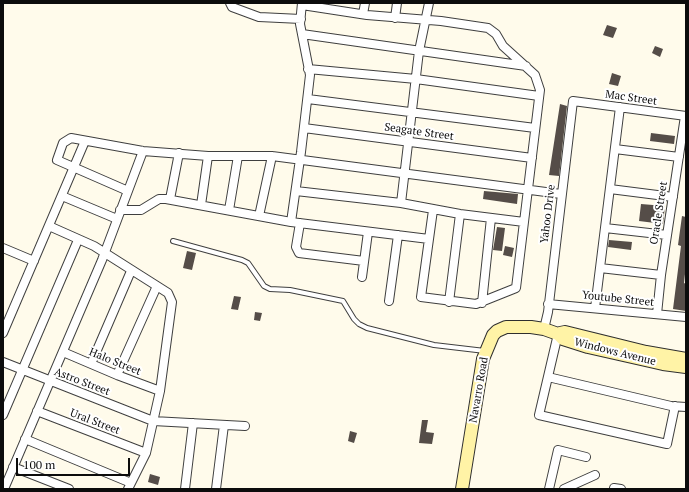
<!DOCTYPE html>
<style>
body{margin:0}
#map{position:relative;width:689px;height:492px;overflow:hidden;background:#fffbeb;font-family:"PT Serif",serif}
canvas{display:block}
.frame{position:absolute;inset:0;border:4px solid #0c0c0c;pointer-events:none}
.scale{position:absolute;left:16px;top:458px;width:114px;height:18px;box-sizing:border-box;border:2px solid #0c0c0c;border-top:0;padding-left:5px;font-size:12px;line-height:14px;white-space:nowrap;color:#0c0c0c;-webkit-text-stroke:3px #fff;paint-order:stroke}
</style>
<div id="map">
<canvas width="689" height="492"></canvas>
<div class="frame"></div>
<div class="scale">100 m</div>
</div>
<script>
const ctx = document.querySelector('canvas').getContext('2d');
ctx.lineJoin = 'round';
function paint(path, color) { ctx.fillStyle = color; ctx.fill(path, 'evenodd'); }
const toPath = rows => new Path2D(rows.map(r => 'M' + r).join(''));
function strokePath(path, color, width, dash) { ctx.strokeStyle = color; ctx.lineWidth = width; ctx.lineCap = dash ? 'butt' : 'round'; ctx.setLineDash(dash || []); ctx.stroke(path); }
function label(font, color, halo, rows, align = 'center') {
  ctx.font = font + ' "PT Serif",serif'; ctx.lineWidth = 4; ctx.setLineDash([]); ctx.textBaseline = 'middle'; ctx.strokeStyle = halo; ctx.fillStyle = color; for (const [text, x, y, turn = 0] of rows) {
    ctx.save(); ctx.translate(x, y); ctx.rotate((+turn || 0) * Math.PI / 180); ctx.textAlign = isNaN(turn) ? turn : align; if (halo) ctx.strokeText(text, 0, 0); ctx.fillText(text, 0, 0); ctx.restore();
  }
}
const building = toPath([
 [607,25,617,28,613,38,603,35],
 [655,46,663,49,660,57,652,53],
 [612,73,621,76,618,86,609,84],
 [560,104,567,106,559,176,549,175],
 [651,133,675,136,674,144,650,141],
 [484,191,518,194,517,204,483,199],
 [641,204,665,206,663,224,639,221],
 [682,216,686,217,686,265,684,283,686,284,686,311,673,309,681,246,678,245],
 [497,227,505,228,502,251,493,250],
 [609,240,632,242,631,250,608,247],
 [505,246,514,248,512,257,503,255],
 [187,251,196,253,192,270,183,268],
 [234,296,241,297,238,310,231,309],
 [255,312,262,313,260,321,254,320],
 [422,420,428,420,426,432,434,433,432,444,419,443],
 [350,431,357,433,354,443,348,441],
 [150,474,160,477,158,485,148,482]
]);
const lane = toPath([
 [173,241,242,260,248,263,264,286,270,289,290,290,343,301,354,319,359,324,367,328,434,345,485,351]
]);
const street = toPath([
 [230,3,232,7,259,17,301,19],
 [302,5,367,15,441,21,488,28,496,34,503,46,535,75,540,90,516,288,476,304,421,297,433,210],
 [363,14,365,3],
 [395,18,397,3],
 [302,34,526,66],
 [308,69,416,79,539,96],
 [308,99,535,128],
 [304,128,532,158],
 [615,149,679,157],
 [610,189,673,197],
 [128,191,57,160,63,143,71,138,143,151,208,156,272,156,561,194],
 [296,191,401,203,460,214,524,222],
 [62,196,117,219],
 [170,199,179,153],
 [401,203,419,51,429,3],
 [201,205,208,156],
 [120,210,141,210,159,199,166,199,291,222,429,239],
 [229,210,238,156],
 [259,216,272,156],
 [291,222,301,152,310,75,300,24,302,3],
 [300,223,296,247,299,253,364,261],
 [49,226,94,246,168,293,172,302,160,391,146,453,128,489],
 [605,228,667,235],
 [3,248,34,261],
 [600,268,661,275],
 [362,277,368,232],
 [389,301,398,235],
 [449,302,460,214],
 [482,303,491,218],
 [548,304,686,317],
 [595,308,620,107],
 [657,314,661,275,685,116],
 [544,329,548,312,573,101,686,116],
 [3,333,85,141],
 [558,334,539,415,667,444,675,406],
 [63,352,117,375,160,391],
 [3,362,153,421,245,426],
 [91,364,131,271],
 [117,375,157,286],
 [548,377,671,406,686,407],
 [37,411,146,453],
 [3,415,78,240],
 [25,439,131,483],
 [13,467,69,489],
 [614,488,621,489],
 [4,489,102,260,143,151],
 [185,489,193,423],
 [216,489,224,425],
 [549,489,558,450,586,457],
 [564,489,595,475]
]);
const secondary = toPath([
 [560,333,565,332,646,352,686,359],
 [462,489,483,359,493,335,497,331,506,327,531,327,544,329,558,334,563,339,588,347,663,364,686,367]
]);
const streetNames = [
 ["Mac Street",631,98,8],
 ["Seagate Street",419,132,8],
 ["Oracle Street",659,213,-81],
 ["Yahoo Drive",548,214,-83],
 ["Youtube Street",618,299,6],
 ["Windows Avenue",615,352,14],
 ["Halo Street",115,362,22],
 ["Astro Street",82,382,21],
 ["Navarro Road",479,390,-80],
 ["Ural Street",95,422,21]
];
paint(building, '#554d48');
strokePath(lane, '#3f3f3f', 6);
strokePath(street, '#3f3f3f', 10);
strokePath(secondary, '#2e2e2e', 14);
strokePath(lane, '#fff', 4);
strokePath(street, '#fff', 8);
strokePath(secondary, '#fff3a6', 12);
label('11px', '#0c0c0c', '#fff', streetNames);
</script>
